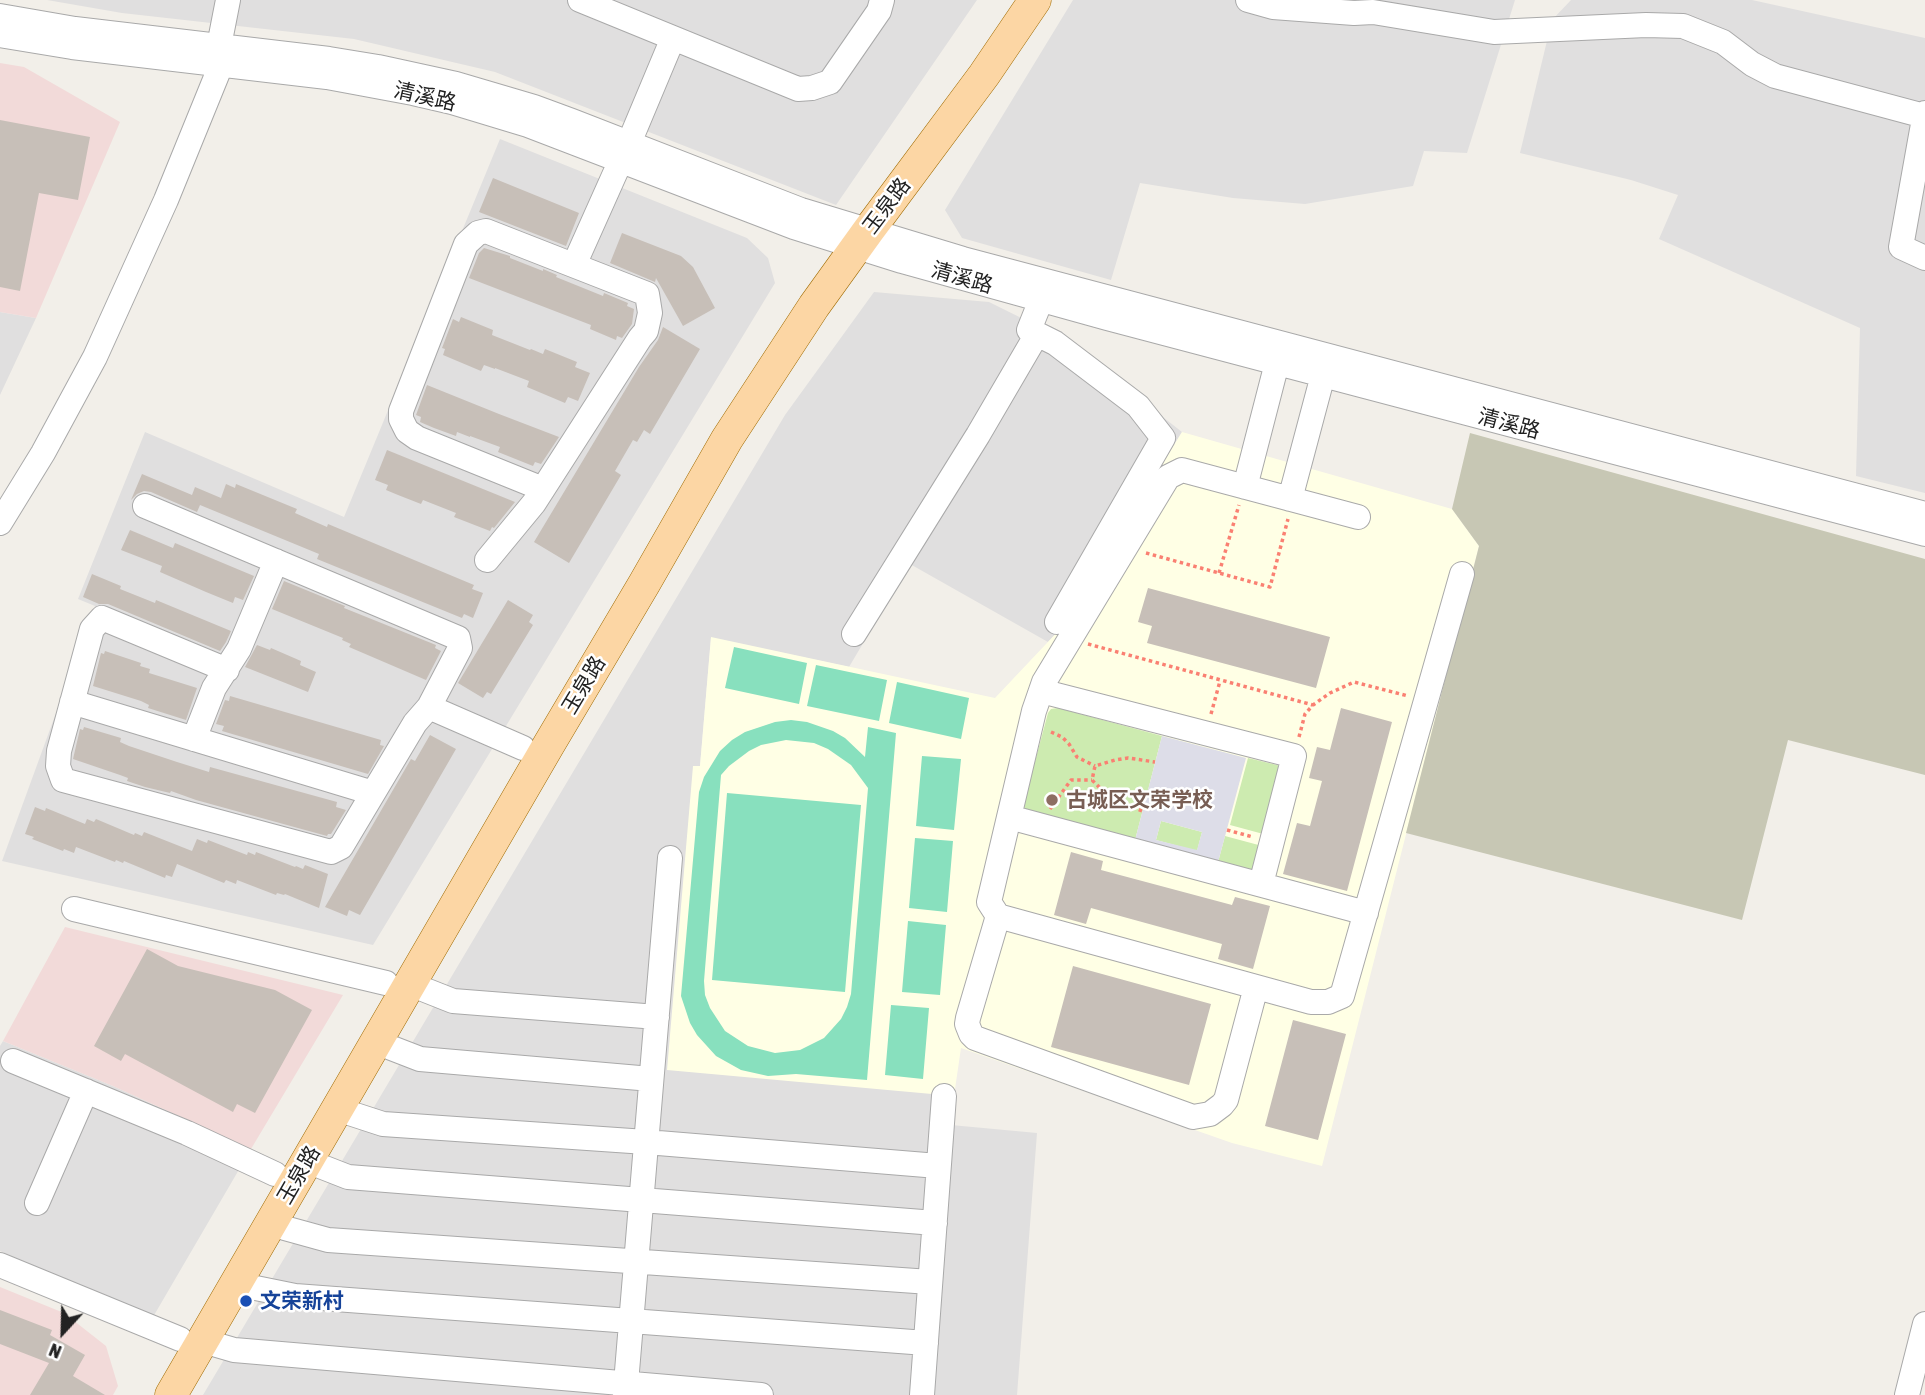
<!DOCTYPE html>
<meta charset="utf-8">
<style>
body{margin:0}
#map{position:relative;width:1925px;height:1395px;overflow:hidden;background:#f2efe9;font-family:"Asap Condensed",sans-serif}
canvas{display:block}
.north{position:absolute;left:28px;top:1297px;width:70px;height:70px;-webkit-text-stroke:5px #fff;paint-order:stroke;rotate:202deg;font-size:19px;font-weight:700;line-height:28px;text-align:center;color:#222}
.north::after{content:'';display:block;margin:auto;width:24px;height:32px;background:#222;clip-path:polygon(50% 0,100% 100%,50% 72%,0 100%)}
</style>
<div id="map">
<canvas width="1925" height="1395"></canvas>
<div class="north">N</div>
</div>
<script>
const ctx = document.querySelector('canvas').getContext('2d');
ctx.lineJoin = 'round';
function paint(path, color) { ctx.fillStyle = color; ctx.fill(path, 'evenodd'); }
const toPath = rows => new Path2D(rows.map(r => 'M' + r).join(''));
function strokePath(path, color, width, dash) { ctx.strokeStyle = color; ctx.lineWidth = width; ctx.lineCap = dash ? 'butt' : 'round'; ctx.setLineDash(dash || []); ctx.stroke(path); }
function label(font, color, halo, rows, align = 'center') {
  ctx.font = font + ' "Asap Condensed","Noto Sans SC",sans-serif'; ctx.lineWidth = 5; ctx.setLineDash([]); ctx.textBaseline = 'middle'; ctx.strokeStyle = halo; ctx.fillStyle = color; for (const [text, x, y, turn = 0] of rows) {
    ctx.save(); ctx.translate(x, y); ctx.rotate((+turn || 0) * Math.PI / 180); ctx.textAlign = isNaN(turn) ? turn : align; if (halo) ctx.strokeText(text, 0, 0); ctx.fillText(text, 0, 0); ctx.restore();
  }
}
const residential = toPath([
 [47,0,977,0,836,205,495,72,354,39,122,13],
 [1073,0,1515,0,1467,153,1424,151,1413,186,1305,204,1233,198,1140,183,1111,280,962,238,945,210],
 [1571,0,1752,0,1925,38,1925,493,1856,476,1860,328,1659,239,1678,195,1631,180,1520,153,1552,20],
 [500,139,747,238,768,258,775,283,373,945,2,861,95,606,78,599,145,432,344,517],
 [874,292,989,302,1076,345,1145,403,1182,432,1063,626,1048,642,910,564,849,667,711,638,700,766,693,766,954,1096,951,1125,1037,1133,1017,1395,203,1395,785,415],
 [0,312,36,318,0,395],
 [3,1041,113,1086,251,1149,153,1317,0,1251,0,1046]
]);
const commercial = toPath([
 [0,63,24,67,120,122,36,318,0,312],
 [65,927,343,995,251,1149,113,1086,3,1041],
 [0,1287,64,1313,106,1346,118,1386,113,1395,0,1395]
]);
const education = toPath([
 [1182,432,1452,509,1479,546,1322,1166,1232,1143,961,1048,954,1096,667,1070,693,766,700,766,711,637,995,698,1063,626]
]);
const construction = toPath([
 [1470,433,1925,559,1925,775,1788,740,1742,920,1406,833,1479,546,1452,509]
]);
const grass = toPath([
 [1058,708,1162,736,1134,844,1025,812,1023,806,1048,713,1051,709],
 [1248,758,1285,767,1267,835,1230,825],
 [1161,821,1202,832,1197,851,1156,840],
 [1225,836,1266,847,1258,877,1217,866]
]);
const pitch = toPath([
 [734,647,807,663,799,704,725,688],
 [816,665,887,680,879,721,807,706],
 [897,682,969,698,961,739,889,723],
 [791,720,807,722,833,731,845,738,865,757,868,727,896,733,867,1080,796,1074,768,1076,741,1070,716,1056,697,1035,690,1023,681,996,699,792,704,777,720,751,732,740,745,732,775,722],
 [786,740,814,743,828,749,851,765,868,788,851,994,847,1007,841,1019,824,1038,800,1050,775,1053,748,1046,725,1031,710,1008,705,995,704,981,721,775,729,766,749,751,761,745],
 [922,756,961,759,954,830,916,826],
 [727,793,861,805,845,992,712,980],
 [915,838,953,841,947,912,909,908],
 [908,921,946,925,940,995,902,992],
 [891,1005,929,1008,923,1079,885,1075]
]);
const plaza = toPath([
 [1162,736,1246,758,1217,866,1134,844],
 [1161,821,1202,832,1197,850,1156,840]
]);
const building = toPath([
 [0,120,90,137,78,200,39,193,20,291,0,287],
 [493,178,579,213,566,246,479,212],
 [622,233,681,256,693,267,715,308,683,326,656,278,655,282,610,263],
 [484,248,510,256,510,258,543,271,543,269,557,275,556,277,603,296,604,293,628,303,627,306,634,309,632,324,622,338,617,336,616,340,590,329,591,325,469,278,479,253],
 [461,317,493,330,492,335,530,350,531,349,543,354,545,349,577,362,575,367,590,373,578,401,568,397,565,403,527,387,529,381,495,368,495,369,484,365,481,371,443,355,445,349,442,348,453,319,459,322],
 [663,327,700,349,650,434,644,430,637,442,633,440,615,471,621,475,569,563,534,542,639,367,658,340],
 [427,385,499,414,559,437,541,464,535,462,533,466,498,452,500,447,470,436,470,437,457,432,456,436,434,428,420,422,421,417,416,415],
 [387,450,515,502,494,528,492,527,490,531,454,517,456,513,423,500,421,504,398,495,386,490,388,485,375,480],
 [142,474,192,495,195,487,221,498,226,484,235,488,236,484,297,509,295,513,327,527,328,524,474,585,472,589,483,593,473,618,464,614,462,618,317,559,319,554,200,505,197,512,151,492,144,491,137,494,131,500],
 [130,530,173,548,175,543,254,576,243,600,235,597,233,603,206,592,160,572,162,566,121,550],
 [92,574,121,586,120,589,155,603,156,600,231,631,226,642,220,651,108,604,99,604,83,597],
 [284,581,345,606,344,608,354,612,436,645,435,648,441,651,426,680,349,647,351,644,342,640,343,638,272,609],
 [1148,588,1330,637,1316,688,1147,643,1152,626,1138,622],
 [508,600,533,615,529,622,533,625,491,694,487,692,483,698,458,683],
 [257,645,270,650,271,648,301,661,300,665,316,672,308,692,245,667],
 [105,651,141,663,140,666,150,669,149,673,197,688,186,720,148,708,149,705,141,701,93,686,101,653,104,654],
 [230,696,381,740,380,745,384,746,368,774,222,731,224,726,216,724,225,700,229,701],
 [1341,708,1392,722,1347,891,1283,874,1297,823,1310,826,1322,781,1309,778,1317,747,1330,750],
 [84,727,121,738,120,742,129,746,177,762,209,772,210,767,337,802,336,807,346,810,331,834,328,834,327,836,196,800,171,791,170,793,145,787,127,781,128,778,120,775,73,759,80,729,83,730],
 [430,735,456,749,360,915,349,910,347,916,325,907,411,759,415,761],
 [35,807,45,811,46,808,85,824,87,819,94,822,96,819,134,835,135,833,142,836,144,832,192,851,197,839,207,843,208,840,247,855,248,852,255,855,256,852,295,867,296,866,303,869,305,865,328,874,319,908,285,894,284,895,277,893,276,895,237,880,236,884,226,880,224,883,177,864,172,877,166,875,165,878,124,861,123,863,116,860,115,862,76,847,74,853,64,849,63,851,32,839,34,837,25,834],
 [1071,852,1103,861,1101,870,1232,905,1235,897,1270,906,1253,969,1218,959,1222,944,1091,908,1086,924,1054,915],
 [147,949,178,966,275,990,312,1010,255,1113,237,1104,233,1112,125,1054,121,1061,94,1046],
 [1073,966,1211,1004,1189,1085,1051,1047],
 [1293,1020,1346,1034,1318,1140,1265,1126],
 [0,1310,52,1330,50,1335,85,1355,73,1376,105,1395,30,1395,49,1363,0,1344]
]);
const path = toPath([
 [1146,553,1270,587,1288,519],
 [1219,573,1239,505],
 [1088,644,1313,705],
 [1211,714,1220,681],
 [1051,732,1062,737,1069,744,1077,757,1095,766],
 [1299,737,1305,714,1313,705,1330,693,1354,682,1408,696],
 [1050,809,1071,780,1092,780],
 [1142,811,1117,801,1104,792,1092,780,1095,766,1115,760,1128,758,1155,762],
 [1227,830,1253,837]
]);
const minor = toPath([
 [580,0,798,89,812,88,830,82,879,11,882,0],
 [1248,0,1273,7,1354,13,1373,12,1494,32,1646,25,1683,26,1723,42,1752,64,1775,76,1924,116],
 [0,16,75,29,329,59,378,67,456,84,534,107,572,121,801,210,963,259,1925,514],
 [0,35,72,47,327,77,413,93,452,102,528,125,794,227,902,261,1107,318,1925,534],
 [219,46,228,0],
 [1925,113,1901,247,1925,258],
 [629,143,673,38],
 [574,265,621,160],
 [1041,300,1029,330,1055,343,1138,406,1163,438,1057,622],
 [1245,487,1277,363],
 [1290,499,1323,375],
 [145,506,458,638,460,648,429,707,415,723,341,847,331,852,63,780,58,766,59,751,92,629,102,618,227,670],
 [1358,517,1182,470,1168,477,1044,682,1034,711,989,902,998,916,1311,1002,1328,1002,1342,996,1462,574],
 [0,523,43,453,95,357,166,200,221,65],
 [487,560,534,503,543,489,640,338,646,331,650,313,647,294,486,231,478,233,466,244,401,411,401,419,407,431,417,438,543,489],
 [854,634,978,435,1037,334],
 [1041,691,1294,756,1261,884],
 [72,702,373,793],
 [429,707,523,748],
 [194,739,214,688,239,649,276,561],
 [1009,817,1366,913],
 [74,909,386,983],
 [998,916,968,1018,967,1024,971,1034,975,1038,1193,1117,1210,1114,1222,1105,1226,1100,1256,987],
 [410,984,453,1001,657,1017],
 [376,1042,420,1059,651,1079],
 [13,1061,187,1133,275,1174],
 [337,1109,383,1124,646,1142,938,1166],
 [307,1161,348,1177,935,1223],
 [37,1203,86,1091],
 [270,1224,328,1240,930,1282],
 [0,1265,180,1339],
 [236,1284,295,1296,926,1343],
 [203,1341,234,1350,761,1395],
 [625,1395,670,858],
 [922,1395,944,1096],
 [1907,1395,1925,1324]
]);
const major = toPath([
 [171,1395,548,746,644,584,727,439,814,306,868,231,984,75,1035,0]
]);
const markers = [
 [1052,800,7,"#8d6e63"],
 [246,1301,7,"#1a4fb4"]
];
const streetNames = [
 ["清溪路",425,97,13],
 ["玉泉路",887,206,-53],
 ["清溪路",962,278,16],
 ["清溪路",1509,424,15],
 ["玉泉路",584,685,-59],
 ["玉泉路",299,1175,-60]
];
const educationNames = [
 ["古城区文荣学校",1066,800]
];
const transitNames = [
 ["文荣新村",260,1301]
];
paint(residential, '#e0dfdf');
paint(commercial, '#f2dad9');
paint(education, '#ffffe5');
paint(construction, '#c7c7b4');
paint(grass, '#cdebb0');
paint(pitch, '#88e0be');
paint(plaza, '#dddde8');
paint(building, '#c7bfb8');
strokePath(minor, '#a9a9a9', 26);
strokePath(major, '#a06b00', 33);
strokePath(path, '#fa8072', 3.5, [3.5, 3.5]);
strokePath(minor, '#fff', 24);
strokePath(major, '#fcd6a4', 32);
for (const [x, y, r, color] of markers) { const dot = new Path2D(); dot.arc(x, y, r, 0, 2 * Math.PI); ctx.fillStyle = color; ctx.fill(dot); strokePath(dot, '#fff', 2.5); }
label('21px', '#222', '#fff', streetNames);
label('bold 21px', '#785e54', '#fff', educationNames, 'left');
label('bold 21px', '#164399', '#fff', transitNames, 'left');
</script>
